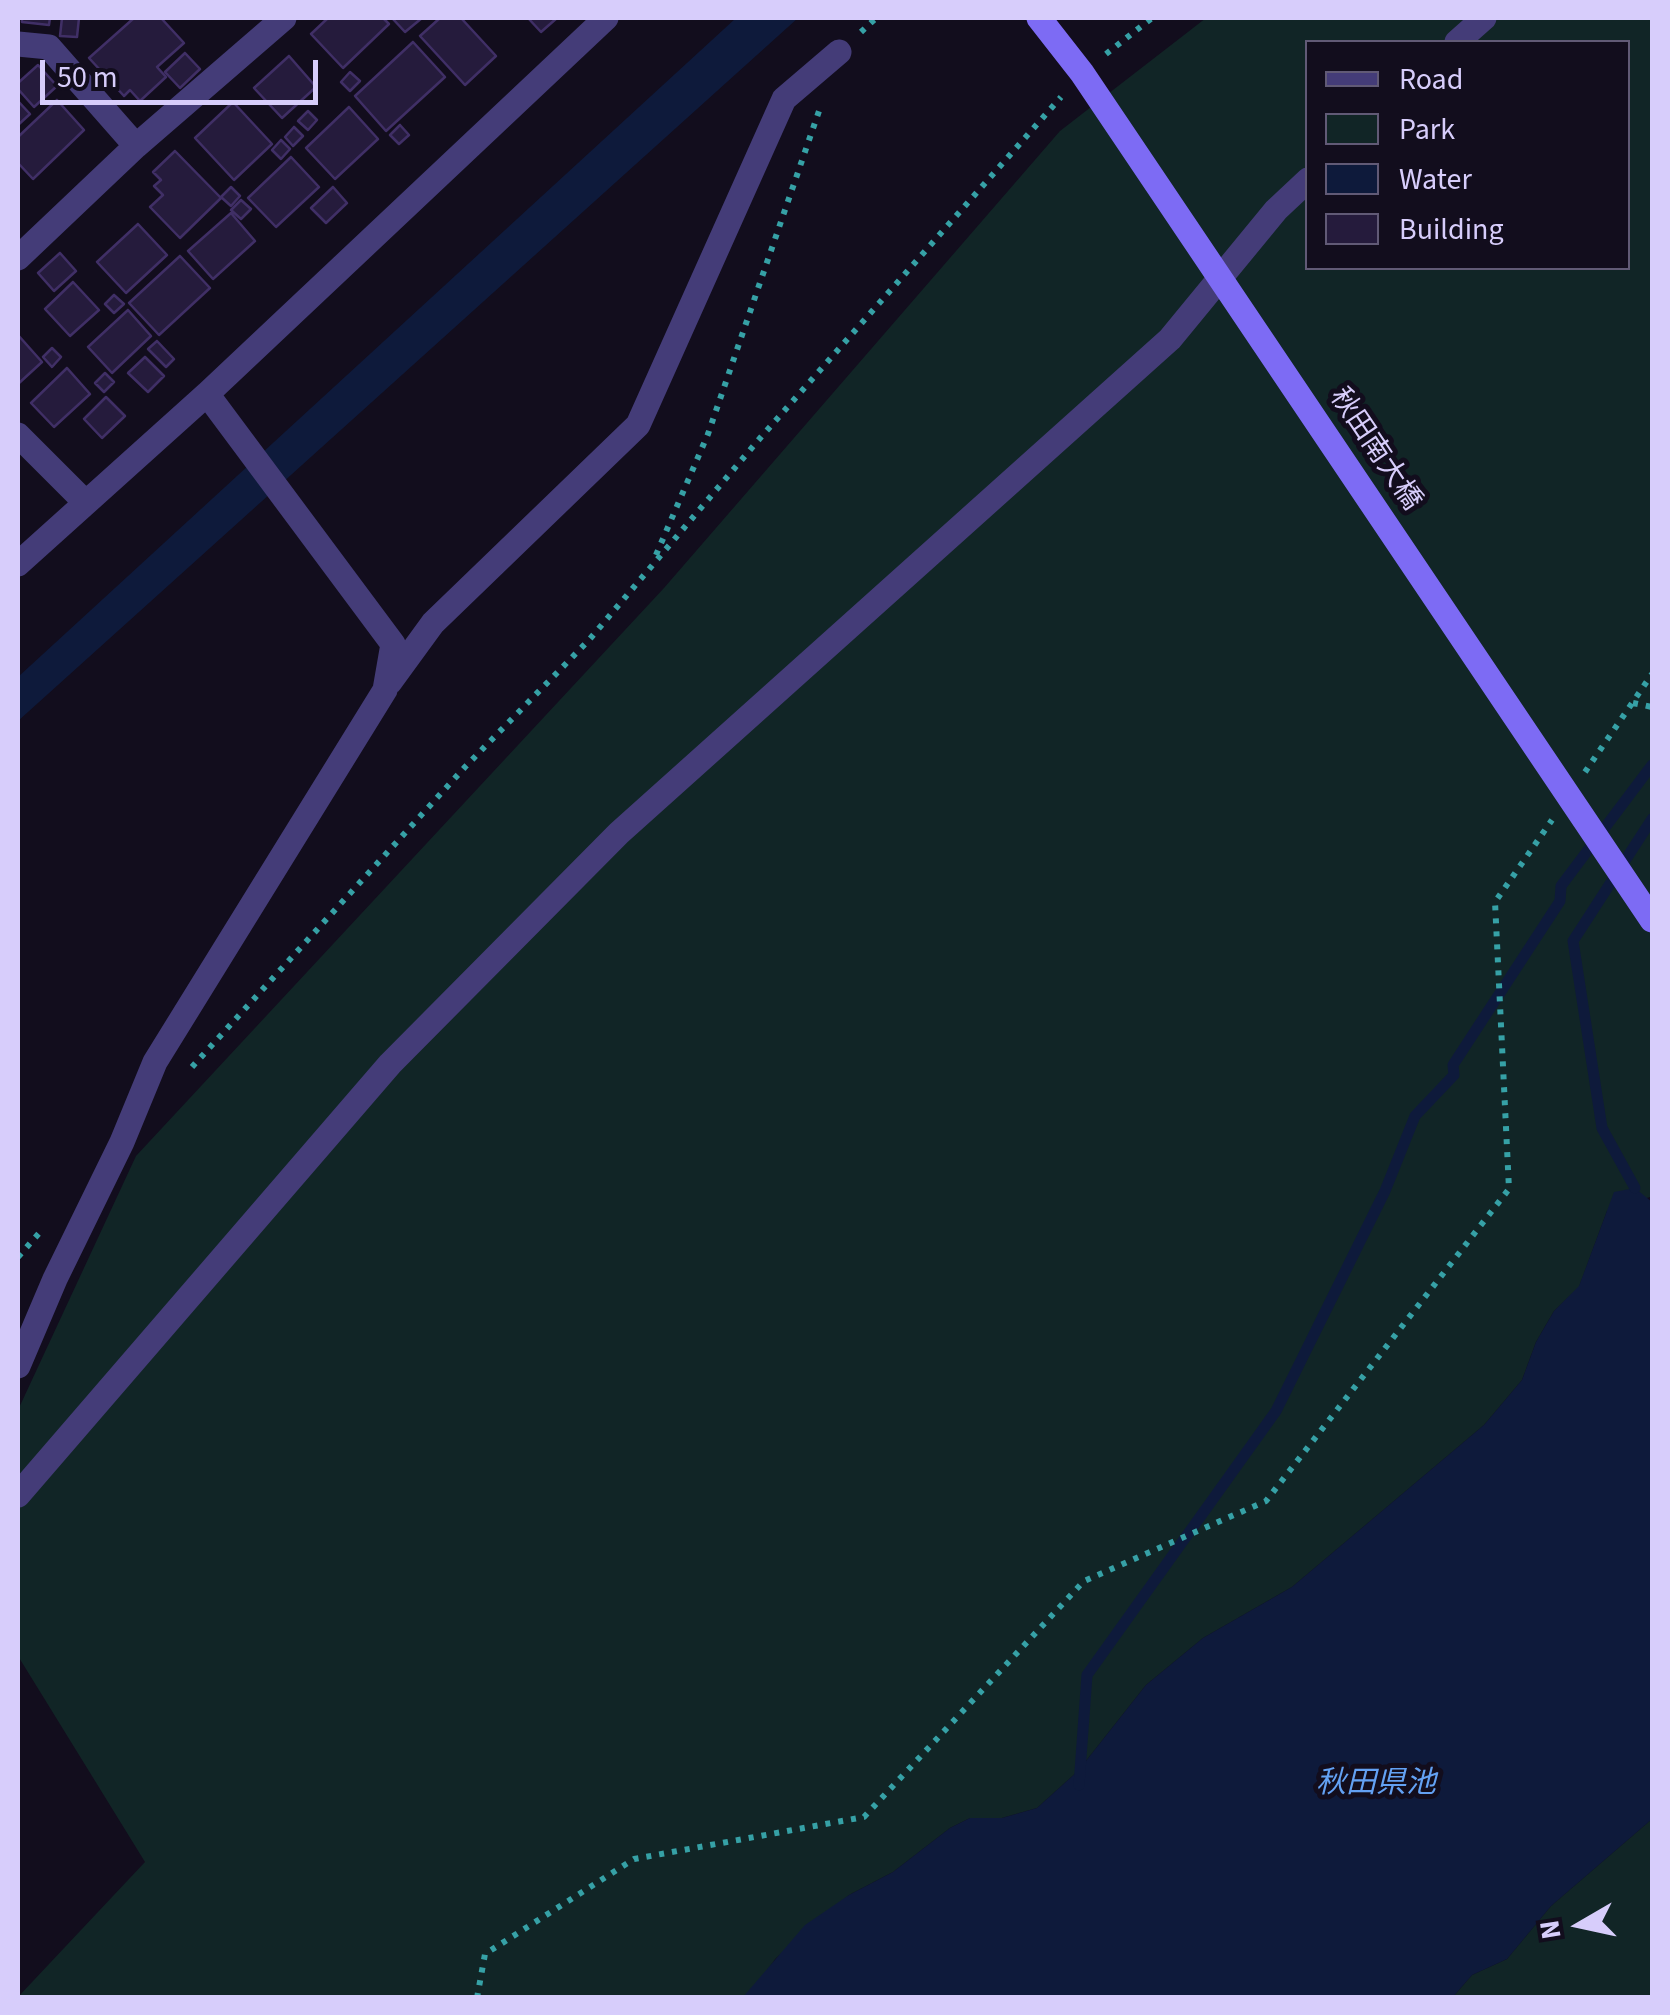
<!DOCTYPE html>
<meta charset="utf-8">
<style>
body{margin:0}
#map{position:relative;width:1670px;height:2015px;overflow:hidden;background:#120d1d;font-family:"Source Sans 3",sans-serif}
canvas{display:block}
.frame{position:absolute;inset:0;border:20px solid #d7cdfb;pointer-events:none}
.legend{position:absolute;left:1305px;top:40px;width:325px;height:230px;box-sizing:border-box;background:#120d1d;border:2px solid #615a76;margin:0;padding:12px 18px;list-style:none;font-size:30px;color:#d7cdfb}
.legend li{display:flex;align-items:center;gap:20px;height:50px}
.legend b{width:50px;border:2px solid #615a76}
.north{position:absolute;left:1530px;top:1875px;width:100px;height:100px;-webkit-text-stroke:8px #120d1d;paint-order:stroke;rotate:261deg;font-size:28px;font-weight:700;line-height:40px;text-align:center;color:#d7cdfb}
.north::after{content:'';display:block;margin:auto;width:35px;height:45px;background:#d7cdfb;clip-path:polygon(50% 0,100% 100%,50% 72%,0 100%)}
.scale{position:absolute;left:40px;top:60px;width:278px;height:45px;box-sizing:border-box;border:5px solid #d7cdfb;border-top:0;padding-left:12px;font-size:30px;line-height:35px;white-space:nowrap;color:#d7cdfb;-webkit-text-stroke:8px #120d1d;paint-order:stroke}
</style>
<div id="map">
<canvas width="1670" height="2015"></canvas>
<div class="frame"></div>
<ul class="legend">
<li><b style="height:12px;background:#443c78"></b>Road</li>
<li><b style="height:28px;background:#112526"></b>Park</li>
<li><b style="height:28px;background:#0e1a3b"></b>Water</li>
<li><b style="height:28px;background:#251b3c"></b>Building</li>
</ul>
<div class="north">N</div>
<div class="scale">50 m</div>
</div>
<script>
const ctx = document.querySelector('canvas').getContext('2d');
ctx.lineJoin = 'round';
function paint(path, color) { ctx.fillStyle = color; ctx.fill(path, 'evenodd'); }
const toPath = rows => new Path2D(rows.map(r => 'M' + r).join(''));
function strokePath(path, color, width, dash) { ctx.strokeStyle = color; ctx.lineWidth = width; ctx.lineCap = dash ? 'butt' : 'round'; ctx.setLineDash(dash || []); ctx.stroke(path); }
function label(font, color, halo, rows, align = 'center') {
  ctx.font = font + ' "Source Sans 3","Noto Sans JP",sans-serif'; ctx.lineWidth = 10; ctx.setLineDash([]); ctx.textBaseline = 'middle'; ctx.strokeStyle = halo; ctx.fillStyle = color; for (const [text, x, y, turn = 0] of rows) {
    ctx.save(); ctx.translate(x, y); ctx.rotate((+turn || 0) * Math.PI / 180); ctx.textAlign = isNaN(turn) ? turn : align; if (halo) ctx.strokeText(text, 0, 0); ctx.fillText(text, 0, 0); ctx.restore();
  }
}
const green = toPath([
 [1206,18,1652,18,1652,1202,1650,1197,1607,1211,1579,1287,1554,1311,1536,1342,1522,1380,1484,1425,1292,1587,1203,1638,1146,1685,1078,1771,1037,1808,1002,1818,970,1818,950,1828,893,1872,849,1895,776,1958,748,1996,18,1997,145,1862,18,1656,18,1410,136,1156,664,588,1060,131],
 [1308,42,1628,42,1628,268,1308,268],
 [1652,1819,1652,1997,1452,1998,1472,1975,1507,1959,1551,1906]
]);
const water = toPath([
 [736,18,798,18,18,721,18,677],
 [1635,1188,1652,1202,1652,1819,1551,1906,1507,1959,1472,1975,1452,1998,743,1997,805,1925,849,1895,893,1872,950,1828,970,1818,1002,1818,1037,1808,1078,1771,1146,1685,1203,1638,1292,1587,1484,1425,1522,1380,1536,1342,1554,1311,1579,1286,1614,1192]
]);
const stream = toPath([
 [1635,1188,1602,1128,1573,941,1652,819],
 [1079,1785,1087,1675,1276,1411,1385,1191,1415,1116,1454,1075,1453,1065,1560,901,1561,886,1652,765]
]);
const building = toPath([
 [22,18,50,18,49,25,22,22,22,18],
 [62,18,79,18,77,37,60,36,62,18],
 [134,18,161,18,184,43,157,67,166,77,140,101,130,90,124,96,89,58,134,18],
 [328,18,383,18,389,24,343,68,311,34,328,18],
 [392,18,422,18,405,32,392,18],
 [440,18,461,18,496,56,465,85,420,36,440,18],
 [528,18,557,18,541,32,528,18],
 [413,42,445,77,386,131,355,96,413,42],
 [185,53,200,69,180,88,165,72,185,53],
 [289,56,316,87,282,118,254,88,289,56],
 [38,65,57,86,34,107,18,89,18,83,38,65],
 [350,72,360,81,350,91,341,82,350,72],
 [57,100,84,130,33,179,18,163,18,137,57,100],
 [18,101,30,114,18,125,18,101],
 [233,102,272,144,234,180,195,138,233,102],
 [349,107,378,139,335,179,306,148,349,107],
 [308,111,317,120,308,130,298,121,308,111],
 [400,125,409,135,399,144,390,135,400,125],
 [294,127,303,136,293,146,285,137,294,127],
 [281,140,290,149,281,159,272,150,281,140],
 [175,151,221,198,180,238,150,207,163,195,154,186,161,180,153,172,175,151],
 [291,157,319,187,276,227,248,198,291,157],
 [231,187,240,196,231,206,221,197,231,187],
 [333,187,347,203,326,223,311,208,333,187],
 [241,200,251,209,241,219,231,210,241,200],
 [231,213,255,241,213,279,188,251,231,213],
 [138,224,167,255,126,293,97,262,138,224],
 [60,253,76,271,54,291,38,273,60,253],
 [180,256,210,288,159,335,129,303,180,256],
 [73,282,99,310,70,336,45,309,73,282],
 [114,295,124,304,114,313,105,304,114,295],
 [128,310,151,336,112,373,88,347,128,310],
 [18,335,42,362,18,384,18,335],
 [157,341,174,359,166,367,148,349,157,341],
 [52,348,61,357,52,367,43,357,52,348],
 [145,357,164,376,148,392,128,373,145,357],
 [67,368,90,394,54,427,31,403,67,368],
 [105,373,114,382,104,392,95,383,105,373],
 [106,397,125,416,102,438,84,419,106,397]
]);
const path = toPath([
 [861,32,876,18],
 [1106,54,1152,18],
 [656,555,708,434,819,111],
 [1633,703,1652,707],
 [1585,772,1652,674],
 [192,1067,465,767,589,640,761,437,1061,97],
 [18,1257,41,1231],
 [477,1998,485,1954,634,1859,864,1817,1084,1581,1266,1501,1509,1189,1495,902,1552,820]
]);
const street = toPath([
 [1457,42,1484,18],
 [18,44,49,47,136,146],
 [18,258,136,146,284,18],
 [18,435,85,502],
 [18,564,207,394,606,18],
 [390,682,433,623,638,425,784,99,839,52],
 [18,1366,55,1279,122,1142,155,1062,385,690,393,644,207,394],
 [18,1495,390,1064,619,833,1170,339,1276,210,1308,180]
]);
const secondaryBridge = toPath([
 [1039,18,1082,73,1652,920]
]);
const streetNames = [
 ["秋田南大橋",1374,450,56]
];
const waterNames = [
 ["秋田県池",1376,1785]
];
paint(green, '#112526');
paint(water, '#0e1a3b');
strokePath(stream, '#0e1a3b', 11);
paint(building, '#251b3c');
strokePath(building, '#402f66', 2.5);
strokePath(path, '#36a1a6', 6, [5, 8]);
strokePath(street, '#443c78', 25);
strokePath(secondaryBridge, '#7d6bf4', 25);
label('28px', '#d7cdfb', '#120d1d', streetNames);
label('italic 30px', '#63a1f3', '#120d1d', waterNames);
</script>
